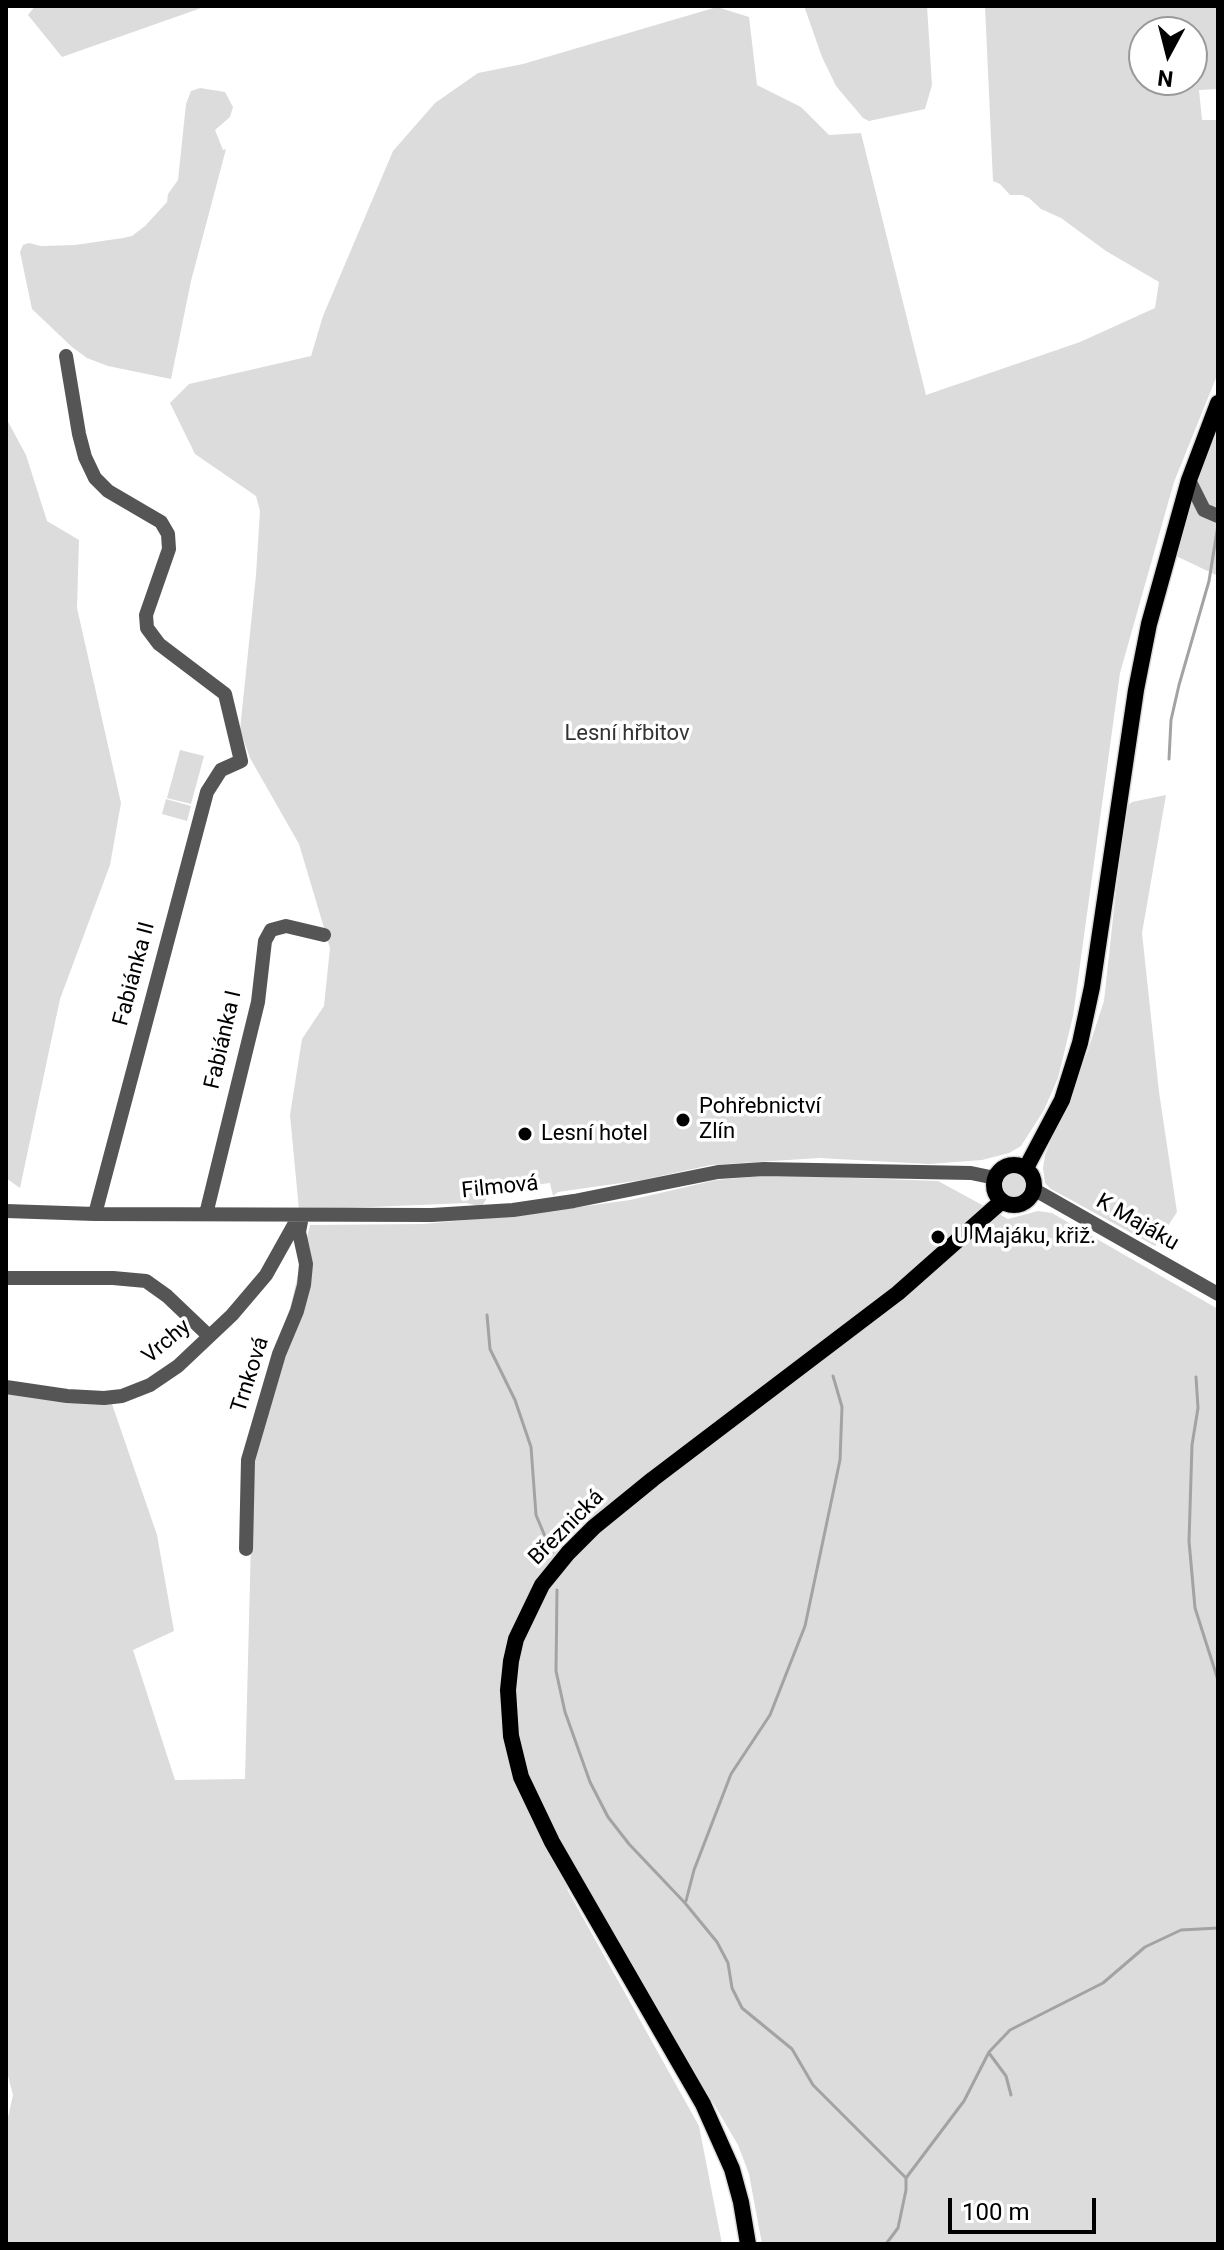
<!DOCTYPE html>
<meta charset="utf-8">
<style>
body{margin:0}
#map{position:relative;width:1224px;height:2250px;overflow:hidden;background:#fff;font-family:Roboto,sans-serif}
canvas{display:block}
.frame{position:absolute;inset:0;border:8px solid #000;pointer-events:none}
.north{position:absolute;left:1128px;top:16px;width:80px;height:80px;box-sizing:border-box;background:#fff;border:2px solid #999;border-radius:50%;rotate:187deg;font-size:22px;font-weight:700;line-height:32px;text-align:center;color:#000}
.north::after{content:'';display:block;margin:auto;width:28px;height:36px;background:#000;clip-path:polygon(50% 0,100% 100%,50% 72%,0 100%)}
.scale{position:absolute;left:948px;top:2198px;width:148px;height:36px;box-sizing:border-box;border:4px solid #000;border-top:0;padding-left:10px;font-size:24px;line-height:28px;white-space:nowrap;color:#000;-webkit-text-stroke:6px #fff;paint-order:stroke}
</style>
<div id="map">
<canvas width="1224" height="2250"></canvas>
<div class="frame"></div>
<div class="north">N</div>
<div class="scale">100 m</div>
</div>
<script>
const ctx = document.querySelector('canvas').getContext('2d');
ctx.lineJoin = 'round';
function paint(path, color) { ctx.fillStyle = color; ctx.fill(path, 'evenodd'); }
const toPath = rows => new Path2D(rows.map(r => 'M' + r).join(''));
function strokePath(path, color, width, dash) { ctx.strokeStyle = color; ctx.lineWidth = width; ctx.lineCap = dash ? 'butt' : 'round'; ctx.setLineDash(dash || []); ctx.stroke(path); }
function label(font, color, halo, rows, align = 'center') {
  ctx.font = font + ' Roboto,sans-serif'; ctx.lineWidth = 7; ctx.setLineDash([]); ctx.textBaseline = 'middle'; ctx.strokeStyle = halo; ctx.fillStyle = color; for (const [text, x, y, turn = 0] of rows) {
    ctx.save(); ctx.translate(x, y); ctx.rotate((+turn || 0) * Math.PI / 180); ctx.textAlign = isNaN(turn) ? turn : align; if (halo) ctx.strokeText(text, 0, 0); ctx.fillText(text, 0, 0); ctx.restore();
  }
}
const green = toPath([
 [35,6,207,6,62,57,28,15],
 [804,6,927,6,932,85,925,109,869,121,863,118,836,86,822,57],
 [985,6,1218,6,1218,89,1199,90,1202,120,1218,120,1218,373,1174,482,1120,673,1073,1016,1058,1078,1044,1110,1021,1146,1009,1153,982,1160,929,1164,819,1158,711,1165,642,1180,558,1192,553,1196,550,1183,494,1190,489,1185,485,1185,486,1200,481,1207,467,1203,299,1210,290,1115,302,1039,324,1006,330,948,299,844,250,758,240,730,256,575,260,511,256,496,195,454,170,403,189,384,311,356,323,316,393,151,435,103,478,73,523,64,717,7,749,17,757,85,801,107,829,135,861,133,926,395,1080,342,1155,308,1159,282,1106,251,1061,218,1041,209,1029,198,1022,195,1010,195,1000,184,993,181],
 [1144,32,1192,32,1192,80,1144,80],
 [200,88,225,92,233,107,230,117,215,130,223,150,226,149,191,281,171,379,108,366,87,358,72,347,32,309,20,252,23,245,29,243,41,246,75,245,123,238,132,236,145,226,167,202,168,194,178,180,186,104,191,91],
 [6,418,26,455,47,521,79,540,77,608,121,803,110,865,60,999,20,1188,6,1178],
 [1218,432,1218,576,1174,555,1198,474],
 [180,750,204,756,191,804,167,798],
 [1166,795,1142,933,1159,1092,1177,1212,1155,1246,1051,1189,1045,1183,1043,1168,1045,1155,1087,1053,1104,1001,1125,807,1132,802],
 [166,799,191,806,187,821,162,814],
 '1001 1185a14 14 0 1 1 28 0a14 14 0 1 1-28 0Z',
 [774,1175,938,1181,1008,1219,1038,1211,1052,1213,1218,1309,1218,2244,762,2244,749,2174,738,2145,583,1882,567,1889,699,2126,722,2244,6,2244,6,2126,13,2095,6,2068,6,1393,112,1404,157,1535,174,1631,133,1650,175,1780,245,1779,253,1462,310,1225,424,1224,536,1213,630,1200,716,1180]
]);
const stream = toPath([
 [1169,759,1171,720,1179,685,1209,581,1218,525],
 [487,1315,490,1349,515,1400,531,1447,536,1515,552,1553],
 [1196,1377,1198,1408,1192,1445,1189,1541,1195,1608,1218,1680],
 [557,1590,556,1671,565,1712,590,1782,608,1817,629,1844,685,1903,717,1942,728,1963,732,1988,742,2008,792,2049,813,2085,906,2178,906,2190,898,2228,886,2244],
 [686,1901,694,1870,731,1774,770,1715,805,1626,840,1460,842,1407,833,1376],
 [989,2053,1006,2076,1011,2095],
 [906,2178,964,2101,989,2052,1010,2030,1103,1983,1145,1947,1181,1930,1218,1928]
]);
const minor = toPath([
 [66,356,79,434,85,457,95,478,108,491,161,522,168,534,169,549,146,615,147,628,159,644,225,694,241,761,221,770,207,792,95,1214],
 [1189,480,1204,510,1218,516],
 [1035,1190,1218,1294],
 [6,1211,95,1214,432,1215,513,1210,574,1201,718,1172,764,1169,971,1173,995,1178],
 [206,1214,258,1002,265,941,271,930,286,926,324,935],
 [6,1278,113,1278,146,1281,167,1296,209,1336],
 [6,1387,67,1396,104,1398,122,1396,150,1385,178,1366,232,1315,266,1275,299,1216],
 [246,1549,248,1460,279,1354,297,1311,304,1285,306,1264,299,1232,302,1216]
]);
const major = toPath([
 '994 1185a20 20 0 1 1 40 0a20 20 0 1 1-40 0Z',
 [1026,1168,1062,1100,1080,1043,1092,987,1136,690,1149,624,1189,480,1218,403],
 [748,2244,741,2202,732,2169,703,2104,552,1842,521,1777,511,1736,508,1690,511,1661,516,1639,542,1585,568,1553,594,1527,653,1479,898,1293,1002,1201]
]);
const markers = [
 [683,1120,8,"#000"],
 [525,1134,8,"#000"],
 [938,1237,8,"#000"]
];
const parkNames = [
 ["Lesní hřbitov",627,734]
];
const streetNames = [
 ["Fabiánka II",135,974,-75],
 ["Fabiánka I",224,1040,-77],
 ["Filmová",500,1188,-6],
 ["K Majáku",1137,1223,30],
 ["Vrchy",167,1342,-40],
 ["Trnková",251,1375,-72],
 ["Březnická",567,1528,-45]
];
const poiNames = [
 ["Pohřebnictví",699,1107],
 ["Zlín",699,1132],
 ["Lesní hotel",541,1134],
 ["U Majáku, křiž.",954,1237]
];
paint(green, '#dcdcdc');
strokePath(stream, '#a3a3a3', 3);
strokePath(major, '#dbdbdb', 19);
strokePath(minor, '#555', 14);
strokePath(major, '#000', 16);
for (const [x, y, r, color] of markers) { const dot = new Path2D(); dot.arc(x, y, r, 0, 2 * Math.PI); ctx.fillStyle = color; ctx.fill(dot); strokePath(dot, '#fff', 3); }
label('22px', '#333', '#fff', parkNames);
label('22px', '#000', '#fff', streetNames);
label('22px', '#000', '#fff', poiNames, 'left');
</script>
